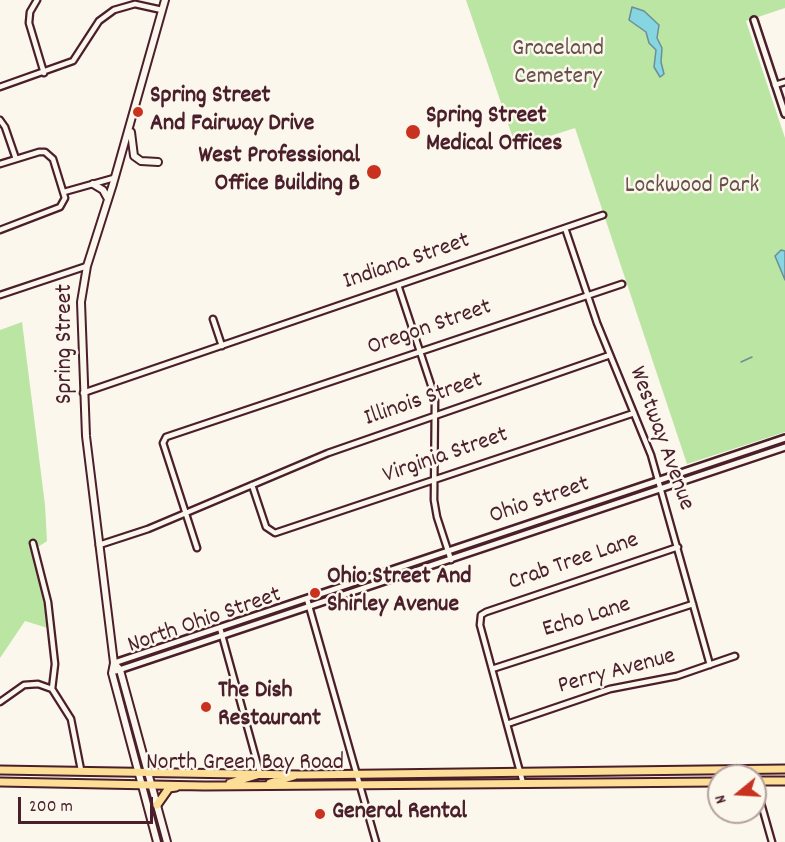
<!DOCTYPE html>
<style>
body{margin:0}
#map{position:relative;width:785px;height:842px;overflow:hidden;background:#fbf7ec;font-family:Dekko,sans-serif}
canvas{display:block}
.north{position:absolute;left:707px;top:764px;width:60px;height:60px;box-sizing:border-box;background:#fbf7ec;border:2px solid #b4a19f;border-radius:50%;rotate:252deg;font-size:16px;font-weight:700;line-height:24px;text-align:center;color:#4a1f2b}
.north::after{content:'';display:block;margin:auto;width:21px;height:27px;background:#c8321e;clip-path:polygon(50% 0,100% 100%,50% 72%,0 100%)}
.scale{position:absolute;left:18px;top:797px;width:135px;height:27px;box-sizing:border-box;border:3px solid #4a1f2b;border-top:0;padding-left:8px;font-size:18px;line-height:21px;white-space:nowrap;color:#4a1f2b;-webkit-text-stroke:4px #fbf7ec;paint-order:stroke}
</style>
<div id="map">
<canvas width="785" height="842"></canvas>
<div class="north">N</div>
<div class="scale">200 m</div>
</div>
<script>
const ctx = document.querySelector('canvas').getContext('2d');
ctx.lineJoin = 'round';
function paint(path, color) { ctx.fillStyle = color; ctx.fill(path, 'evenodd'); }
const toPath = rows => new Path2D(rows.map(r => 'M' + r).join(''));
function strokePath(path, color, width, dash) { ctx.strokeStyle = color; ctx.lineWidth = width; ctx.lineCap = dash ? 'butt' : 'round'; ctx.setLineDash(dash || []); ctx.stroke(path); }
function label(font, color, halo, rows, align = 'center') {
  ctx.font = font + ' Dekko,sans-serif'; ctx.lineWidth = 5; ctx.setLineDash([]); ctx.textBaseline = 'middle'; ctx.strokeStyle = halo; ctx.fillStyle = color; for (const [text, x, y, turn = 0] of rows) {
    ctx.save(); ctx.translate(x, y); ctx.rotate((+turn || 0) * Math.PI / 180); ctx.textAlign = isNaN(turn) ? turn : align; if (halo) ctx.strokeText(text, 0, 0); ctx.fillText(text, 0, 0); ctx.restore();
  }
}
const green = toPath([
 [466,0,785,0,785,8,746,21,785,138,785,432,687,464,575,128,516,147],
 [22,322,45,505,47,541,35,549,51,629,25,621,0,658,0,330]
]);
const water = toPath([
 [632,7,644,11,659,25,657,38,662,48,661,62,664,74,660,77,654,67,656,50,649,43,646,32,629,20,632,7],
 [781,250,785,251,785,280,775,256,781,250]
]);
const stream = toPath([
 [741,362,752,357]
]);
const minor = toPath([
 [37,0,30,12,29,23,44,73],
 [775,85,785,82],
 [0,87,73,61,99,21,114,10,135,4,162,10],
 [0,120,5,127,16,159],
 [0,164,39,152,45,152,53,159,65,198,60,207,0,230],
 [64,192,114,178],
 [565,228,597,323,651,455,710,665],
 [398,285,435,397,434,500,437,517,451,560],
 [0,295,87,266],
 [213,319,222,346],
 [83,393,603,215],
 [252,485,266,527,275,533,634,413],
 [33,543,48,602,55,664,52,689],
 [99,545,148,529,328,453,610,355],
 [197,548,163,443,166,437,622,284],
 [307,599,376,842],
 [220,628,260,773],
 [492,669,693,604],
 [0,702,24,685,38,684,52,689,71,719,81,770],
 [507,724,610,689,677,676,735,656],
 [755,782,772,842],
 [523,783,480,625,481,615,486,612,678,547]
]);
const tertiary = toPath([
 [754,20,785,114],
 [114,663,785,438],
 [116,671,785,447]
]);
const secondary = toPath([
 [131,132,134,156,141,161,158,162],
 [93,184,103,190,108,199],
 [114,663,120,670,167,842],
 [157,842,112,673,114,663,86,436,81,302,87,266,113,184,165,0]
]);
const primary = toPath([
 [0,770,299,775,785,769],
 [755,781,785,781],
 [0,782,204,786,719,782],
 [230,783,257,775],
 [270,783,294,776],
 [157,805,169,788,176,787]
]);
const markers = [
 [138,112,6,"#c8321e"],
 [413,132,8,"#c8321e"],
 [374,172,8,"#c8321e"],
 [315,593,6,"#c8321e"],
 [206,707,6,"#c8321e"],
 [320,814,6,"#c8321e"]
];
const parkNames = [
 ["Graceland",558,51],
 ["Cemetery",558,79],
 ["Lockwood Park",692,188]
];
const poiNames = [
 ["Spring Street",150,98],
 ["And Fairway Drive",150,126],
 ["Spring Street",426,118],
 ["Medical Offices",426,146],
 ["West Professional",360,158,"right"],
 ["Office Building B",360,186,"right"],
 ["Ohio Street And",327,579],
 ["Shirley Avenue",327,607],
 ["The Dish",218,693],
 ["Restaurant",218,721],
 ["General Rental",332,814]
];
const streetNames = [
 ["Indiana Street",407,263,-19],
 ["Oregon Street",430,329,-19],
 ["Spring Street",67,344,-90],
 ["Illinois Street",424,401,-19],
 ["Westway Avenue",660,439,70],
 ["Virginia Street",446,457,-19],
 ["Ohio Street",540,502,-19],
 ["Crab Tree Lane",574,563,-19],
 ["Echo Lane",587,619,-17],
 ["North Ohio Street",205,622,-19],
 ["Perry Avenue",617,673,-15],
 ["North Green Bay Road",245,765]
];
paint(green, '#bae5a2');
paint(water, '#86d6e1');
strokePath(water, '#6e8d98', 1.5);
strokePath(stream, '#6e8d98', 1.5);
strokePath(minor, '#4a1f2b', 9);
strokePath(tertiary, '#4a1f2b', 10);
strokePath(secondary, '#4a1f2b', 10);
strokePath(primary, '#4a1f2b', 11);
strokePath(minor, '#fbf7ec', 4.5);
strokePath(tertiary, '#fbf7ec', 5);
strokePath(secondary, '#fbf7ec', 6);
strokePath(primary, '#fcde96', 7);
for (const [x, y, r, color] of markers) { const dot = new Path2D(); dot.arc(x, y, r, 0, 2 * Math.PI); ctx.fillStyle = color; ctx.fill(dot); strokePath(dot, '#fbf7ec', 2); }
label('24px', '#665049', '#fbf7ec', parkNames);
label('bold 24px', '#4a1f2b', '#fbf7ec', poiNames, 'left');
label('24px', '#4a1f2b', '#fbf7ec', streetNames);
</script>
